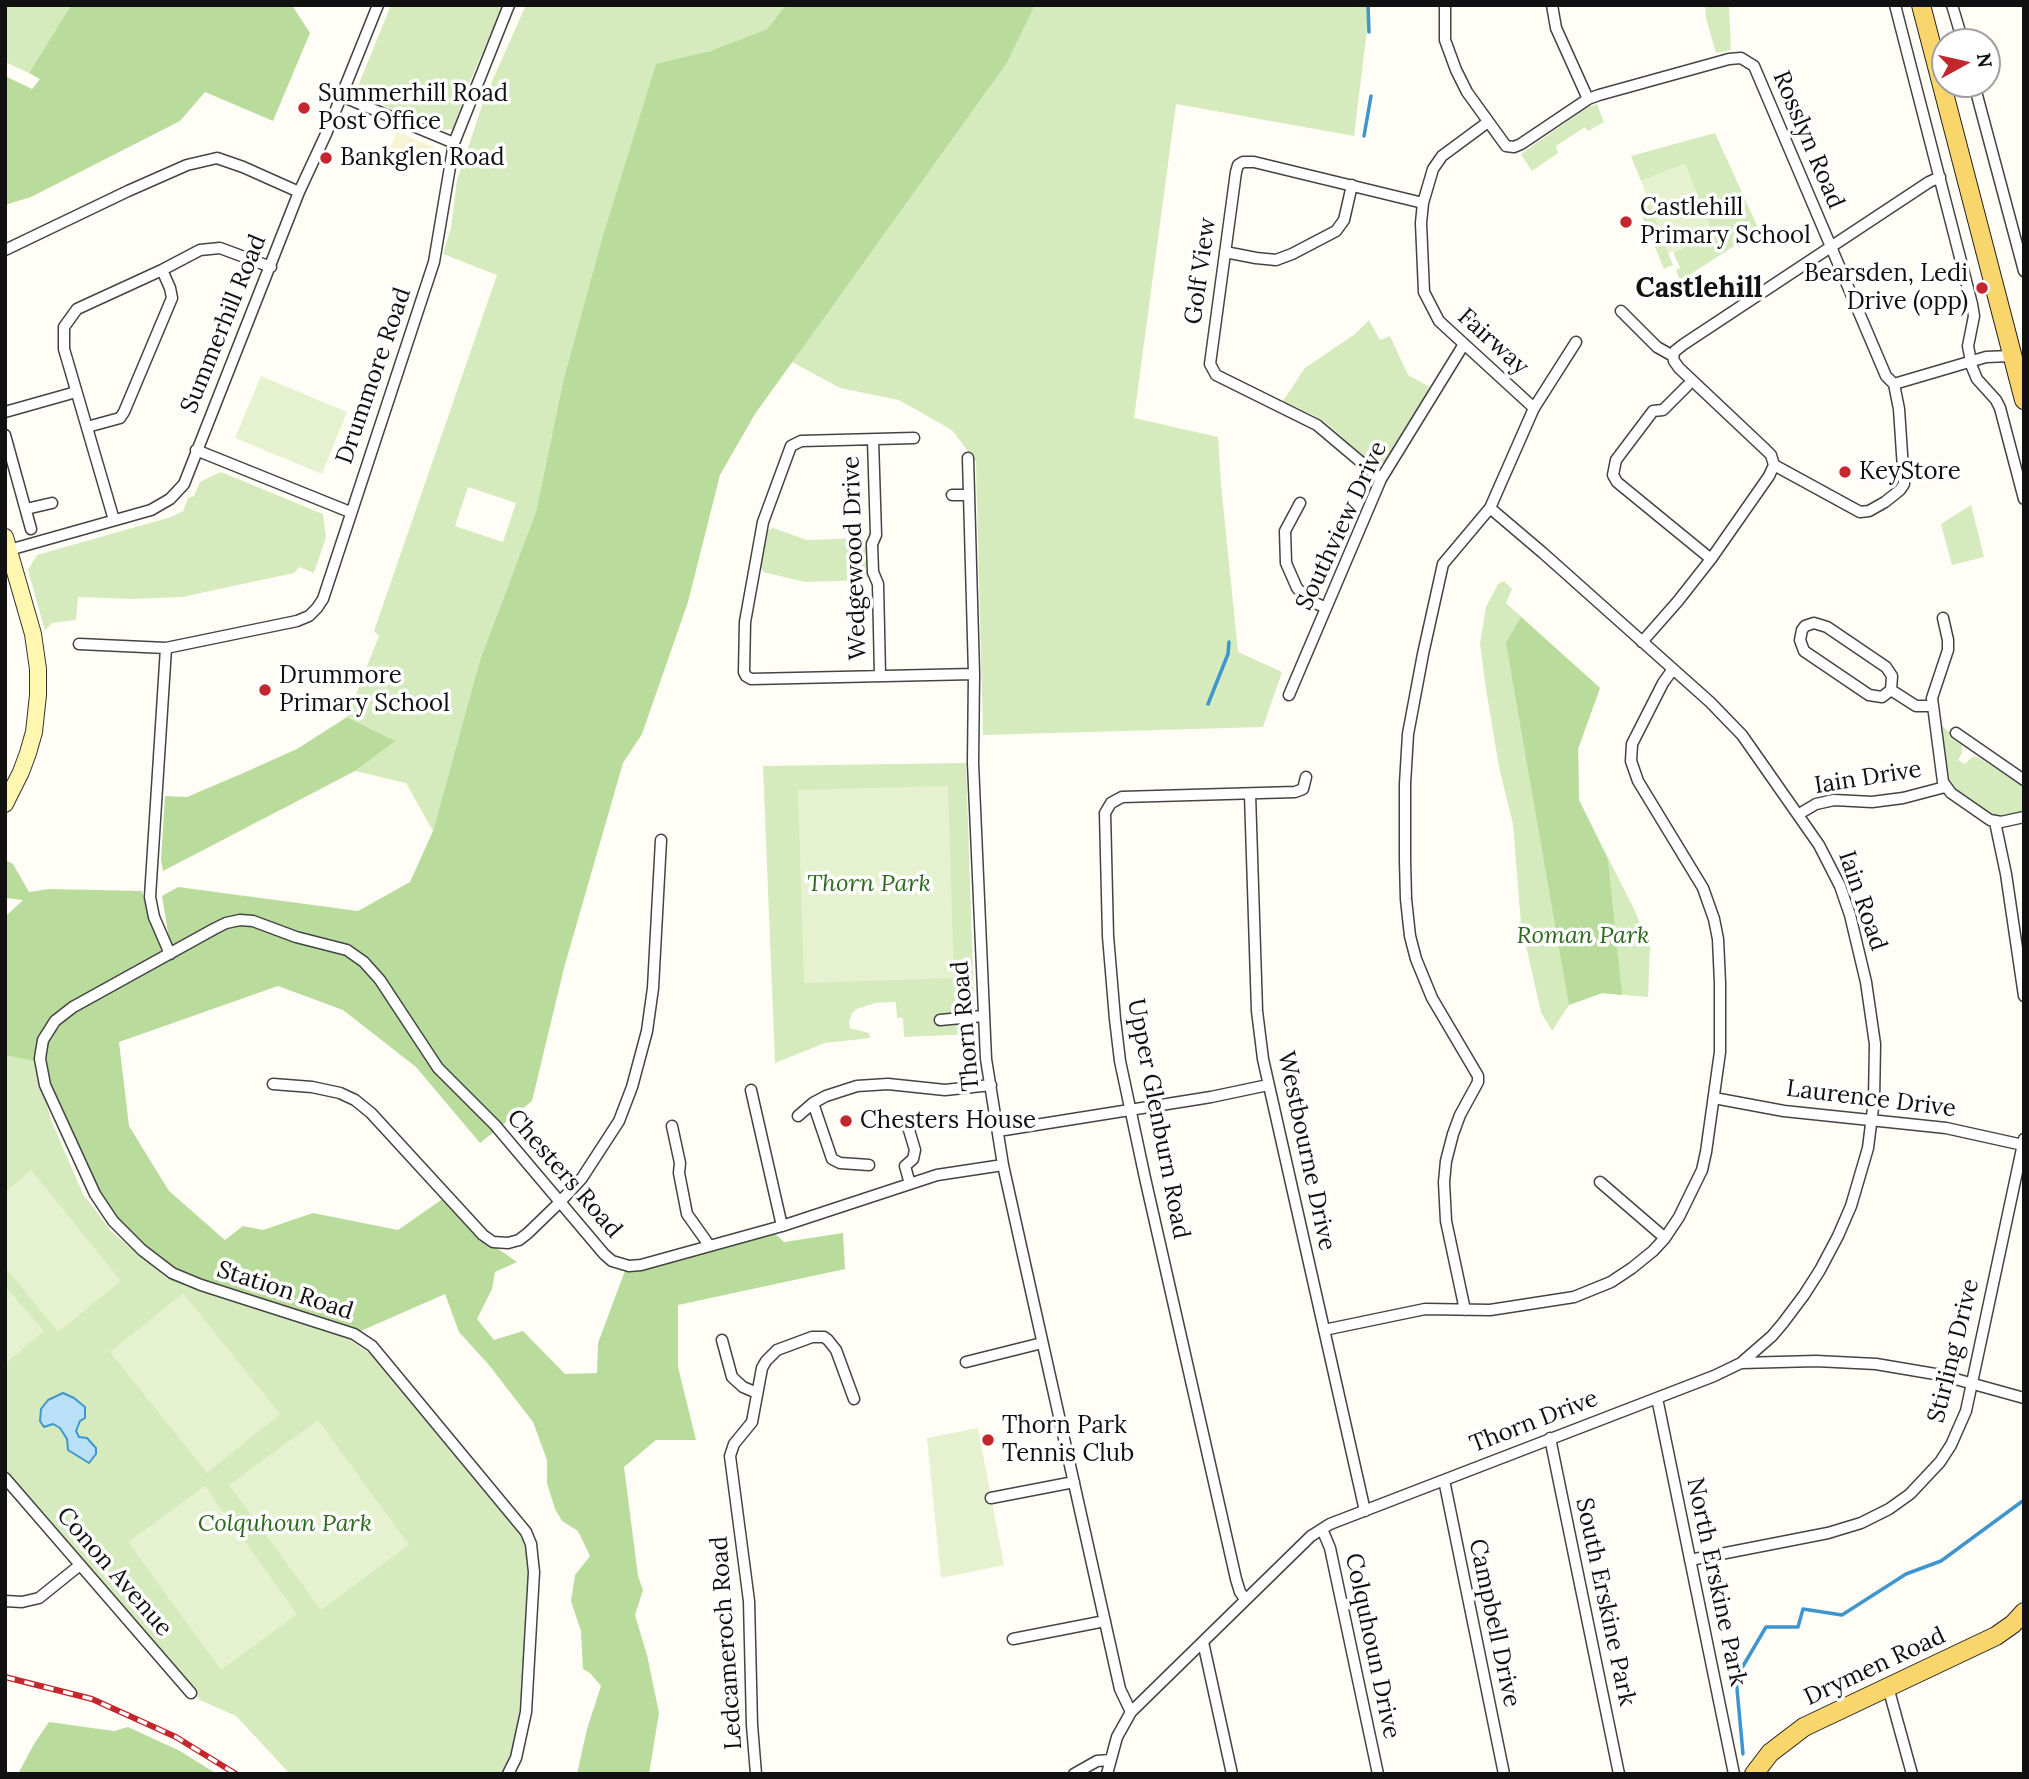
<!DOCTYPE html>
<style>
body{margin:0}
#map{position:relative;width:2029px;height:1779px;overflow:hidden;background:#fffdf5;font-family:Lora,serif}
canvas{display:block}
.frame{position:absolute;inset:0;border:7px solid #111;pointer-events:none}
.north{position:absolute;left:1931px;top:28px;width:70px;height:70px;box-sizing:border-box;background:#fff;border:2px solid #a0a0a0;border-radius:50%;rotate:82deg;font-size:19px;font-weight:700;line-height:28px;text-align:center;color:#111}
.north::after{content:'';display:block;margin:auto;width:24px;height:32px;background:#c4262e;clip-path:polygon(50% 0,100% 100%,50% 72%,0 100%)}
</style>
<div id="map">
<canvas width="2029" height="1779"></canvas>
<div class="frame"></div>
<div class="north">N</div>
</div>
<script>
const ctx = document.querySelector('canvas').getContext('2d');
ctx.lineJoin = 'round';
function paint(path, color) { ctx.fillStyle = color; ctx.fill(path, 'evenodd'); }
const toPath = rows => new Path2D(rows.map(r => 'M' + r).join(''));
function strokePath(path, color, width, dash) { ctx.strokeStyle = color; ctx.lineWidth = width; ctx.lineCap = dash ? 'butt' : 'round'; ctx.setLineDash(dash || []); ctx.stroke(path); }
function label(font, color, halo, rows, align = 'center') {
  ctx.font = font + ' Lora,serif'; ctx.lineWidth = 7; ctx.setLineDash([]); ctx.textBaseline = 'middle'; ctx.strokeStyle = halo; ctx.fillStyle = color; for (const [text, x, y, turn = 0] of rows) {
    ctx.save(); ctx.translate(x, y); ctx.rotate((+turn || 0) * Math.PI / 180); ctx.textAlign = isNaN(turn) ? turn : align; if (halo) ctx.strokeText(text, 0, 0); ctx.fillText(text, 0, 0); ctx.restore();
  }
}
const farmland = toPath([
 [397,132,434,147,425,169,388,153]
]);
const green = toPath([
 [5,5,71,5,29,73,5,62],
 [391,5,503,5,468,86,453,129,443,130,375,102,356,91],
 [526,5,786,5,767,29,710,51,656,65,563,382,536,512,480,660,433,831,406,783,355,771,394,741,347,717,379,636,374,631,497,275,443,254,451,228,457,180,485,97],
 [468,487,516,503,503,542,455,526],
 [1035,5,1370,5,1354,136,1176,104,1134,418,1218,437,1221,484,1238,652,1282,672,1263,727,983,735,976,462,952,430,899,400,840,388,792,362,1007,63],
 [1705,5,1729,5,1731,50,1716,53,1706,18],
 [1597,104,1604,122,1588,131,1585,127,1556,146,1558,153,1532,171,1521,154,1588,107],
 [1715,133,1759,230,1680,281,1676,270,1680,268,1673,252,1713,236,1685,164,1641,181,1631,156],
 [1650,205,1673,265,1664,269,1639,209],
 [1369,320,1380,340,1390,336,1408,375,1430,387,1388,459,1379,465,1374,465,1371,464,1325,422,1313,415,1283,401,1305,368,1355,334],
 [221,472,323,514,326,537,314,573,299,567,294,573,182,597,133,599,78,597,76,620,52,623,45,631,28,570,37,555,171,517,183,511,188,498,194,496,200,482],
 [1971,505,1984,557,1952,565,1941,524],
 [773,528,807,540,864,538,867,543,868,577,865,580,805,582,763,572,761,567,768,530],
 [1504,581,1512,589,1506,603,1600,688,1578,749,1579,800,1634,909,1650,947,1648,997,1602,993,1569,1005,1552,1031,1541,1012,1521,924,1513,824,1499,767,1486,689,1480,643,1486,607,1498,584],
 [1939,724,1951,733,1949,737,1962,745,1962,753,1958,760,1965,764,1972,757,1978,757,2024,787,2024,811,2001,817,1993,817,1953,790,1947,778],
 [966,763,975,1034,904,1037,903,1018,897,1018,896,1002,875,1003,857,1009,852,1013,849,1022,850,1028,869,1033,870,1038,825,1043,775,1063,763,766],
 [5,1052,35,1060,51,1120,83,1194,112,1232,170,1281,349,1339,372,1355,416,1403,514,1521,527,1543,528,1581,520,1710,511,1756,502,1774,290,1774,236,1716,200,1700,5,1471]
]);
const forest = toPath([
 [71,5,292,5,310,33,273,121,205,92,180,121,31,197,5,205,5,76,32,89,40,79,29,73],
 [786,5,1035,5,1007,63,755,414,720,475,688,602,642,734,623,763,564,968,532,1101,480,1143,416,1067,343,1010,278,986,119,1042,129,1126,169,1191,225,1240,243,1226,263,1230,313,1213,398,1230,444,1198,488,1242,517,1262,495,1272,492,1289,477,1319,494,1340,523,1331,565,1374,597,1373,598,1343,626,1268,654,1267,695,1250,770,1229,784,1242,843,1233,845,1269,678,1305,678,1367,696,1440,656,1440,624,1467,638,1576,643,1590,635,1615,647,1655,659,1713,649,1774,577,1774,587,1729,601,1686,590,1673,583,1669,581,1631,571,1601,575,1575,590,1556,578,1531,562,1521,555,1509,547,1483,547,1460,533,1422,489,1365,459,1332,445,1294,354,1334,262,1310,170,1281,95,1194,52,1092,44,1067,34,1061,5,1055,5,914,8,914,23,900,5,898,5,860,13,864,29,892,49,889,142,891,148,913,171,951,162,896,178,887,358,911,410,882,433,831,480,660,536,512,563,382,603,236,656,64,710,51,767,29],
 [1521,617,1600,688,1578,749,1579,800,1608,860,1622,995,1602,993,1569,1005,1506,643],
 [347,717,395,741,355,771,163,871,161,860,165,796,187,797,241,774,297,749],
 [49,1722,114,1731,128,1727,180,1751,217,1774,18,1774,34,1744]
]);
const pitch = toPath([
 [1685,164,1713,237,1668,253,1641,181],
 [261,376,347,412,322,474,235,438],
 [948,786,954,978,804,983,798,790],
 [31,1170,121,1281,58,1332,5,1267,5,1192],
 [5,1286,44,1331,5,1364],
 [183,1293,280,1414,207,1473,110,1352],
 [318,1420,409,1545,321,1610,229,1485],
 [978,1428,1004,1565,941,1578,927,1438],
 [205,1486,297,1614,221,1670,128,1542]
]);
const water = toPath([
 [63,1393,74,1398,85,1407,85,1418,80,1421,76,1431,79,1437,87,1438,96,1448,96,1454,89,1463,68,1450,67,1439,60,1428,53,1424,44,1427,40,1421,41,1409,48,1400,63,1393]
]);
const stream = toPath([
 [1368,5,1369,32],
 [1364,136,1371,96],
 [1208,704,1228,654,1229,642],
 [1743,1754,1736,1678,1766,1627,1798,1627,1803,1609,1842,1615,1906,1574,1941,1561,2024,1500]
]);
const street = toPath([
 [1445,5,1445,40,1456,70,1467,92,1506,146,1514,147,1521,144,1588,99,1599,95,1729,59,1741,58,1754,66,1886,376,1894,384,1899,409,1904,484,1900,490,1885,502,1869,511,1860,512,1774,465],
 [1552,5,1556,28,1588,99],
 [1895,5,1972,304,1974,316,1968,346,1972,367,1977,379,1996,400,2000,408,2024,499],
 [1952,5,1963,42],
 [1974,84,2024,271],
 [341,96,454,143],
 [1488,122,1442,156,1433,169,1423,203,1421,223,1424,292,1439,321,1534,408],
 [5,250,128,191,187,165,217,158,243,167,299,192],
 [1225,252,1256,258,1276,260,1292,254,1336,231,1344,220,1352,185],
 [1621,311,1657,347,1673,356],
 [1673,356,1675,351,1684,344,1929,182,1940,177],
 [1673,356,1674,361,1679,368,1766,450,1771,455,1774,465],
 [1894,384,1986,357,2011,356],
 [1687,386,1663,410,1653,411,1616,460,1613,475,1617,482,1623,487,1711,559],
 [5,412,76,392],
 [87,427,120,418,124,412,172,298,170,288,162,270],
 [5,435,31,529],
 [914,438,801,441,791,446,763,522,745,622,744,672,746,676,751,679,974,674],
 [873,440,876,535,872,544,873,572,878,584,880,675],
 [196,450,350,512],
 [968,458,974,674,973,763,986,1059,1003,1165,1025,1264,1120,1689,1131,1712,1117,1737,1107,1774],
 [1381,479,1317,425,1216,375,1210,364,1236,172,1238,165,1243,162,1254,162,1423,203],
 [952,495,969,495],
 [1300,503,1285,531,1286,563,1297,588,1309,600,1326,608],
 [1490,508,1543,553,1710,702,1742,735,1819,845,1840,886,1850,915,1866,982,1875,1044,1874,1100,1868,1148,1851,1206,1838,1236,1820,1270,1804,1295,1783,1323,1772,1336,1741,1363],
 [26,509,52,503],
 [114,520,64,349,64,327,77,309,162,270,200,250,220,248,271,267],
 [9,550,151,510,170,499,184,484,299,192,326,134,378,5],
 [1943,618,1948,640,1948,650,1932,698,1943,782,1951,793,1990,820,2001,822,2024,817],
 [1642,642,1678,601,1711,559,1769,476,1774,465],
 [79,644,166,648,297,621,309,616,317,608,323,599,434,262,454,143,509,5],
 [166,648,150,897,154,917,170,954],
 [1891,690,1892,676,1886,667,1827,627,1814,623,1805,626,1802,630,1800,640,1804,651,1869,695,1882,697,1891,690,1916,706,1933,706],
 [1289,695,1381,479,1464,344],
 [1956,733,2024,780],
 [1250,794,1257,1011,1263,1059,1365,1511],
 [1799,814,1816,804,1834,800,1872,802,1903,798,1945,787],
 [1995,822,2006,874,2024,996],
 [940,1020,983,1016],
 [273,1084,312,1087,340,1093,355,1100,371,1113,483,1235,493,1242,508,1243,519,1240,528,1233,559,1203,582,1178,619,1121,632,1087,647,1031,653,988,661,840],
 [751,1090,782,1226],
 [1714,1098,1784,1111,1946,1128,2023,1145],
 [798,1116,813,1103],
 [906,1120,915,1150,913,1159,905,1166,910,1184],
 [672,1126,680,1163,679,1173,687,1214,709,1245],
 [998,1131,1211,1097,1268,1085],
 [869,1165,840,1163,832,1159,813,1103,826,1096,857,1086,888,1084,945,1090,991,1085],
 [1600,1182,1665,1238],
 [1465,1310,1446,1221,1444,1182,1446,1161,1453,1134,1460,1115,1478,1082,1478,1076,1432,998,1416,959,1410,936,1406,899,1405,860,1405,784,1408,734,1423,654,1443,564,1490,508,1534,408,1576,342],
 [1324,1330,1425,1309,1490,1310,1574,1297,1611,1282,1632,1268,1653,1251,1665,1238,1679,1217,1702,1170,1706,1152,1720,1052,1720,983,1718,939,1714,919,1703,888,1638,781,1631,761,1632,744,1663,683,1673,669],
 [722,1340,732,1377,743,1387,757,1393],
 [966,1362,1042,1343],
 [1657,1398,1734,1774],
 [1550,1438,1619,1774],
 [5,1478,191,1693],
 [1444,1480,1504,1774],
 [991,1498,1074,1482],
 [1322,1529,1330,1548,1378,1774],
 [1690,1560,1828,1533,1861,1523,1889,1509,1910,1494,1940,1462,1951,1445,1966,1411,2024,1139],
 [1245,1599,1240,1592,1236,1579,1145,1178,1120,1061,1115,1019,1108,936,1105,813,1111,803,1122,797,1295,792,1303,789,1306,777],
 [5,1601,22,1602,39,1598,80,1565],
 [1013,1639,1105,1621],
 [1203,1642,1232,1774],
 [1888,1687,1912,1774],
 [1131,1712,1311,1536,1330,1524,1714,1376,1741,1363,1816,1361,1876,1364,1941,1375,2024,1398],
 [508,1774,516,1758,526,1712,534,1572,531,1544,526,1532,372,1346,354,1334,201,1285,172,1273,142,1250,113,1221,95,1194,45,1085,40,1059,41,1052,43,1040,55,1021,73,1007,214,929,226,923,240,920,253,921,296,937,347,950,364,962,380,980,438,1068,495,1125,604,1254,612,1261,629,1266,641,1265,782,1226,937,1175,1003,1165],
 [756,1774,752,1725,749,1601,730,1456,734,1444,752,1422,762,1368,766,1361,777,1350,812,1337,824,1337,828,1340,836,1350,854,1399],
 [1074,1774,1097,1761,1110,1760]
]);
const secondary = toPath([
 [5,537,33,634,38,669,38,695,34,732,28,753,21,772,5,804]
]);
const primary = toPath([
 [1921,5,2024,400],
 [1754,1774,1770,1753,1804,1727,1996,1636,2013,1624,2024,1612]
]);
const rail = toPath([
 [5,1677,92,1699,176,1737,236,1774]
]);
const markers = [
 [304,108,7,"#c4262e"],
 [326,158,7,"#c4262e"],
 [1626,222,7,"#c4262e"],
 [1982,288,7,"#c4262e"],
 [1845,472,7,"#c4262e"],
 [265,690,7,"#c4262e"],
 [846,1121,7,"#c4262e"],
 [988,1440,7,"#c4262e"]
];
const poiNames = [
 ["Summerhill Road",318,94],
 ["Post Office",318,122],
 ["Bankglen Road",340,158],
 ["Castlehill",1640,208],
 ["Primary School",1640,236],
 ["Bearsden, Ledi",1968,274,"right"],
 ["Drive (opp)",1968,302,"right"],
 ["KeyStore",1859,472],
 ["Drummore",279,676],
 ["Primary School",279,704],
 ["Chesters House",860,1121],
 ["Thorn Park",1002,1426],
 ["Tennis Club",1002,1454]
];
const streetNames = [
 ["Rosslyn Road",1808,140,67],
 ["Golf View",1201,271,-82],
 ["Summerhill Road",224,324,-68],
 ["Fairway",1493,342,42],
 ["Drummore Road",374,376,-71],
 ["Southview Drive",1342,526,-65],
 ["Wedgewood Drive",855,558,-92],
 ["Iain Drive",1868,778,-9],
 ["Iain Road",1862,901,71],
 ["Thorn Road",966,1026,-95],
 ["Laurence Drive",1871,1099,7],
 ["Upper Glenburn Road",1158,1119,79],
 ["Westbourne Drive",1306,1151,78],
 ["Chesters Road",564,1174,49],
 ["Station Road",285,1291,18],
 ["Stirling Drive",1954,1351,-76],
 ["Thorn Drive",1534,1422,-21],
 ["Conon Avenue",114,1572,49],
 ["North Erskine Park",1716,1582,78],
 ["South Erskine Park",1605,1602,78],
 ["Campbell Drive",1494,1623,78],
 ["Ledcameroch Road",727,1643,-94],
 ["Colquhoun Drive",1372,1646,78],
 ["Drymen Road",1875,1667,-25]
];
const parkNames = [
 ["Thorn Park",869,884],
 ["Roman Park",1583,936],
 ["Colquhoun Park",285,1524]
];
const quarterNames = [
 ["Castlehill",1699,289]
];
paint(farmland, '#f6f3d4');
paint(green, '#d5ebbd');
paint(forest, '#b9dc9c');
paint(pitch, '#e6f2cf');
paint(water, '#b9e0f7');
strokePath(water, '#3f96cf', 2);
strokePath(stream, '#3f96cf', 3.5);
strokePath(street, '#444', 13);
strokePath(secondary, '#333', 18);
strokePath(primary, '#222', 20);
strokePath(street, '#fff', 10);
strokePath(secondary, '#fff6b0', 16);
strokePath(primary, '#f9d66b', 18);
strokePath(rail, '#c4262e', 6);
strokePath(rail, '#fff', 3.5, [10]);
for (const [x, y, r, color] of markers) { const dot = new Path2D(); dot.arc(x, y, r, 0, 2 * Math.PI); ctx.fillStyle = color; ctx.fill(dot); strokePath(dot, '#fff', 2.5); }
label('24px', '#111', '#fff', poiNames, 'left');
label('24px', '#111', '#fff', streetNames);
label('italic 24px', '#2f6b1f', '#fff', parkNames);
label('bold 28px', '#111', '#fff', quarterNames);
</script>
